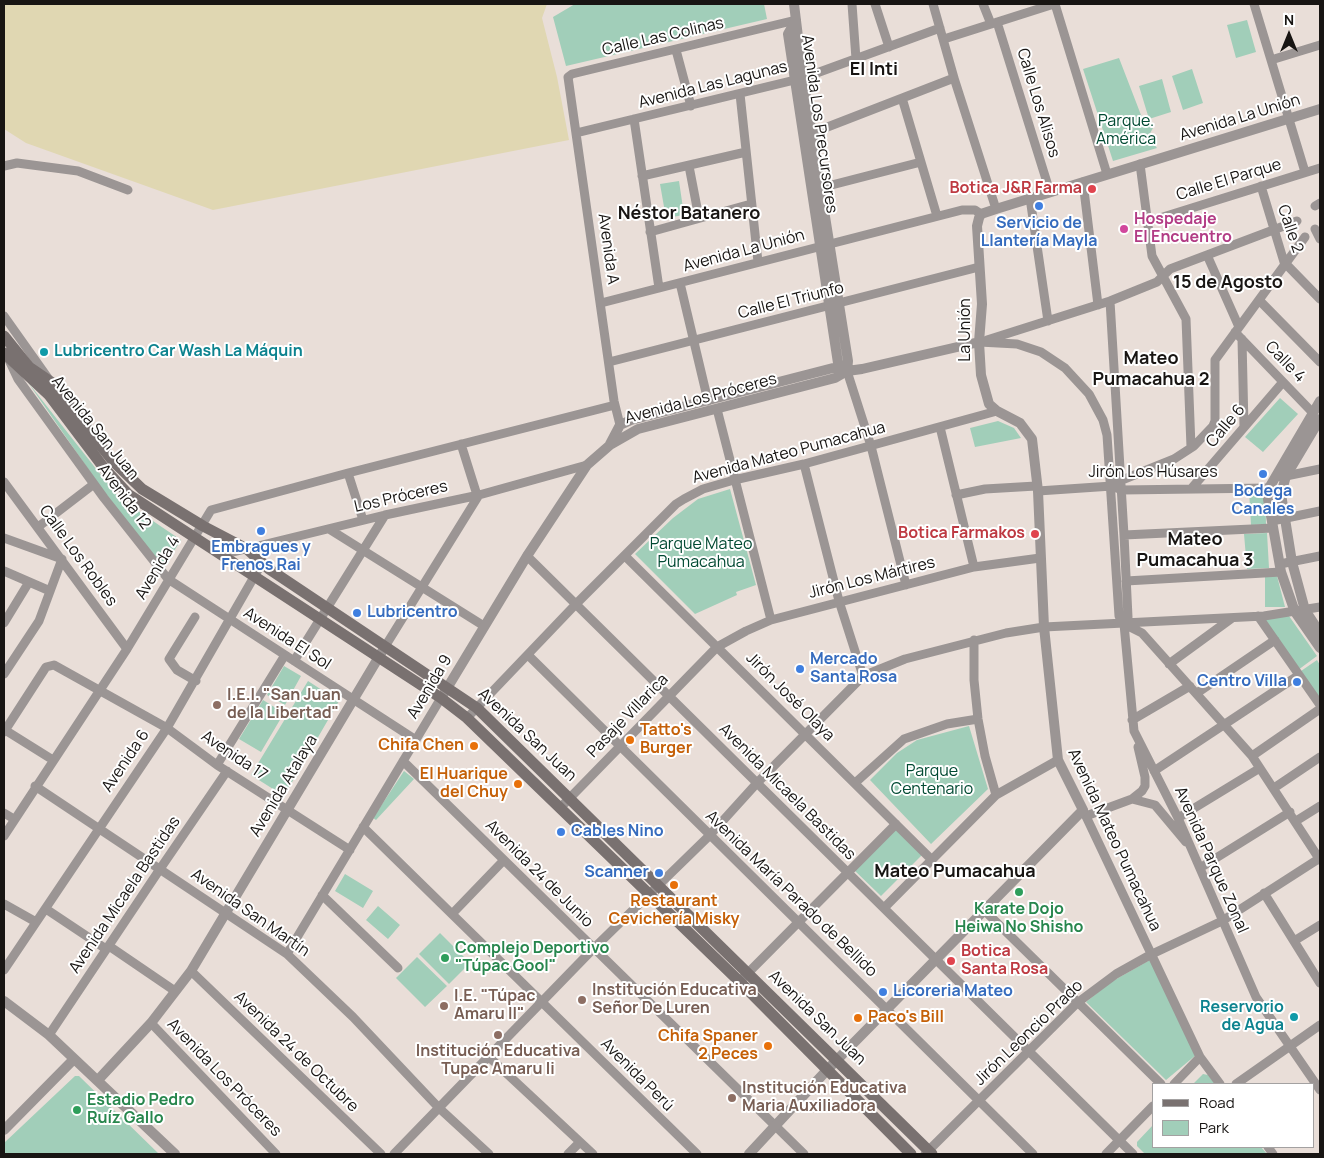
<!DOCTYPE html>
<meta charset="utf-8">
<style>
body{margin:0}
#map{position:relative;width:1324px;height:1158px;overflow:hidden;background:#e9ded8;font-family:Manrope,sans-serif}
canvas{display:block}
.frame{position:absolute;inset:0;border:5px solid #181513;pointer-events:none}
.legend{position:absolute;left:1152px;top:1083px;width:162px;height:65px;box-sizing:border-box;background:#fff;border:1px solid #a3a1a1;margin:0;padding:6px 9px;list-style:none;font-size:15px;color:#181513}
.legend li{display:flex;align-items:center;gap:10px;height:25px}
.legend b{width:25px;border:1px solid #a3a1a1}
.north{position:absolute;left:1264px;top:10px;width:50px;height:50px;-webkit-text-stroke:4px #fff;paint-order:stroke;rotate:0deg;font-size:14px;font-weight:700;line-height:20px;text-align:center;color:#181513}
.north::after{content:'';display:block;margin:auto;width:18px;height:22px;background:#181513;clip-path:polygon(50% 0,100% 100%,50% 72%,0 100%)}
</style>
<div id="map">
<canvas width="1324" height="1158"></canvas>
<div class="frame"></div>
<ul class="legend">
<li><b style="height:6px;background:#797170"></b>Road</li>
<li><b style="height:14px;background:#a1ceb9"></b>Park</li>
</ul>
<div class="north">N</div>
</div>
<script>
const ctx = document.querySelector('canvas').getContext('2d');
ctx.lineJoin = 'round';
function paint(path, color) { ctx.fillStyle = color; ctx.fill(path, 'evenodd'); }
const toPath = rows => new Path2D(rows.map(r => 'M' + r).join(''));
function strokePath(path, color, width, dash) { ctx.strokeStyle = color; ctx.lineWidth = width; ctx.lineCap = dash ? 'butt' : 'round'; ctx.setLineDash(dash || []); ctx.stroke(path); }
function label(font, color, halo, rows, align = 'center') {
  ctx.font = font + ' Manrope,sans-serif'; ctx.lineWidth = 4; ctx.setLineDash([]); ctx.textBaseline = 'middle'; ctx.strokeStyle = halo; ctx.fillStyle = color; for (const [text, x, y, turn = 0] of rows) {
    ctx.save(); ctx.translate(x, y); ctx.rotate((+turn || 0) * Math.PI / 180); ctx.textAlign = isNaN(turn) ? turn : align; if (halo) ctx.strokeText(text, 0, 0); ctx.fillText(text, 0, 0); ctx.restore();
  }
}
const green = toPath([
 [575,4,764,4,767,19,566,66,553,17],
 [1247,20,1256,52,1236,58,1227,25],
 [1119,58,1141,115,1153,128,1148,137,1157,148,1113,161,1083,69],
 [1192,69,1203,103,1183,110,1172,76],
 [1162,79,1171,112,1149,119,1139,86],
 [679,181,684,215,666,218,660,184],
 [27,381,119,498,181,540,163,568,102,489],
 [1280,398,1298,414,1263,452,1245,437],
 [998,421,1014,428,1021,438,975,447,970,428],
 [730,489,756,585,736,592,737,595,695,614,635,554,673,518,698,499],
 [1265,489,1266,524,1251,525,1249,490],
 [1267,533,1269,568,1247,569,1244,534],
 [1265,576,1277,576,1285,607,1265,607],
 [1289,616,1317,656,1298,670,1261,618],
 [1317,660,1320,665,1320,699,1301,671],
 [284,666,301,676,285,705,267,695],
 [308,681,339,701,284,796,251,775],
 [263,700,284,713,261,752,239,739],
 [969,726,988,789,931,844,870,780,897,753,917,740],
 [404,771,414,779,376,820,373,818],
 [896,827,923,854,881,896,854,870],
 [345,874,373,891,363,908,335,891],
 [378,906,400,925,388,939,366,920],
 [440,933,470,963,449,984,419,954],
 [417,957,447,986,425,1007,396,978],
 [1150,960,1196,1055,1166,1080,1086,1002,1111,982],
 [1203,1074,1208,1075,1215,1084,1193,1084],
 [75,1076,79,1076,159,1154,4,1154,4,1143],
 [1153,1125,1153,1147,1261,1147,1267,1154,1145,1154,1137,1146,1137,1142]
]);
const sand = toPath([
 [4,4,547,4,542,18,557,77,569,140,213,210,26,143,4,129]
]);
const minor = toPath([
 [852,4,856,59],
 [875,4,889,47],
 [933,4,954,78,996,209],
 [983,4,991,24],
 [1055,4,1107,174],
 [1254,4,1305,172],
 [997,22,1050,192],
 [944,39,1054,4],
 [676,50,691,106],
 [1271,60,1320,45],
 [740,94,758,262],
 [902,98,937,216],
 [634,119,659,288],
 [576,133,803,78,940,28],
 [812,133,954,78],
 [1140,164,1152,256,1186,319,1191,447],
 [4,166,17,163,78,171,128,190],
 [689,166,699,218],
 [642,176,746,152],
 [1083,182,1098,305],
 [1261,186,1284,262,1320,299],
 [820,188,921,162],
 [1030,198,1048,321],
 [1315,206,1320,203],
 [1147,222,1320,168],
 [1315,229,1320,239],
 [650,232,751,204],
 [1207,255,1239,327],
 [680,283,708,401],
 [1259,300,1320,362],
 [1110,301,1124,535,1128,617,1124,624,1134,731,1178,818,1256,997,1320,1090],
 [601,303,962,210,975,210,981,214],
 [4,316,48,378],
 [1235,332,1313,413],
 [1242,339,1244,427],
 [987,340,1110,301,1157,282,1170,269,1297,221],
 [979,342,1017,344,1041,352,1065,368,1089,394,1103,420,1107,435,1119,616,1124,624,1142,633,1252,756,1320,860],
 [9,360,18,379,104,498,168,579,416,740],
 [609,362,979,267],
 [847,371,871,446,906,585],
 [717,409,771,620],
 [620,425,614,401,568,77,572,74,796,20],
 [940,427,974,567],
 [461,444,477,495],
 [804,464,839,601,863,676],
 [348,473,363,520],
 [1281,477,1320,469],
 [4,482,127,649],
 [1117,482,1174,459,1194,446,1213,426,1215,421,1215,360,1305,237],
 [1191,489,1283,382],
 [1038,491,1112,486,1122,490,1269,488],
 [956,495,985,489,1036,486],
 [1272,521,1320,511],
 [38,527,94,484],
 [329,529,484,626],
 [1124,535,1273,528],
 [4,538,62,559,39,621,4,674],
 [221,555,385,515,479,495,587,465],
 [527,556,1133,1154],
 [625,556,932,860],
 [1280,564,1320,556],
 [4,571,50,591],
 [1126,581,1281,572],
 [1258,616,1320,705],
 [195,617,169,659,177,670,196,681],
 [4,623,29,582],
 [974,640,974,680,978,719,985,756,996,795],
 [386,645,479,495],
 [528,655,1033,1154],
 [294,661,385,515],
 [1169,664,1232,618],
 [1197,693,1275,640],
 [467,718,575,605,676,504,684,499,703,489,734,480,804,464,997,411],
 [1132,720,1190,686],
 [5,730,53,760],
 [4,732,46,667,54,665,167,728,217,765,350,850],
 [1252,756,1320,709],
 [403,761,804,1154],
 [217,765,285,655],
 [1154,771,1299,675],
 [855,783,904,739,947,724,978,719],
 [35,786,287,954,353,1017,439,1108,489,1154],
 [1274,788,1320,757],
 [1132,799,1155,805,1186,842],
 [561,807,717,647,746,631,771,620,974,567,1040,558],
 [1083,810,1200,1057,1220,1084],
 [4,813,14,819],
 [1086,816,1132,799,1142,791,1145,786,1145,777,1138,747],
 [1178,818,1260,768],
 [1296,821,1320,806],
 [363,827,697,1154],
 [4,836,127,649,211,510,348,473,615,405],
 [1200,868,1290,812],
 [1264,893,1320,983],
 [322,895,398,968],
 [4,904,36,922],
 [884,908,996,795,1058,760],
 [46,909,106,949],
 [985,911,1161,1084],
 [452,914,504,860],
 [1294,941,1320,925],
 [109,946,175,991],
 [287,954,441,698],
 [4,970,167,728,262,563],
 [191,971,381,1154],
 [743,978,896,824],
 [151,1023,276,1154],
 [49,1035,160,869,227,771],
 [489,1057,593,1154],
 [1174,1084,1200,1057],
 [1236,1084,1320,1025],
 [1268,1147,1273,1154],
 [394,1154,593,949,709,836,757,783,863,676,905,659,1006,633,1044,627,1264,616,1320,607],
 [568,1154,580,1142],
 [925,1154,1077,1003,1116,974,1150,955,1222,921,1320,858],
 [1106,1154,1153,1106]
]);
const tertiary = toPath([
 [794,4,803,78,848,361,847,371],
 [796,20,788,34,838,363,846,370],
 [1320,401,1269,488,1268,499,1281,572,1295,612,1320,648],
 [1320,419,1286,476,1281,494,1292,562,1305,610,1320,633],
 [610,444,620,425,631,420,833,368,847,371,862,369,979,342],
 [443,695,527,556,587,465,610,445,638,429,835,378,847,371],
 [4,1001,49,1035,175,1154],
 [98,1080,151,1023,191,971,386,645],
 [4,1130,74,1059],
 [749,1154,828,1069,1083,810,1058,760,1044,627,1038,491,1032,439,1020,423,997,411,989,404,981,375,979,342,982,304,977,226,979,218,981,214,996,209,1320,109]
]);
const secondary = toPath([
 [4,336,29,367,51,382,113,461,142,489,203,526,247,549,269,569,477,708,932,1154],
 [4,353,49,395,104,468,128,494,441,698,467,718,740,982,911,1154]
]);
const markers = [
 [1092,189,5,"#e0444e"],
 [1039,206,5,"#3f7fe0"],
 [1124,229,5,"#d1479c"],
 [44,352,5,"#0f9aa8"],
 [1263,474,5,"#3f7fe0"],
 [261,531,5,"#3f7fe0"],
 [1035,534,5,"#e0444e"],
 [357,613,5,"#3f7fe0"],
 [800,669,5,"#3f7fe0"],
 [1297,682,5,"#3f7fe0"],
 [217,705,5,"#8d6e63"],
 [630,740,5,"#e8710a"],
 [474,746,5,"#e8710a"],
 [518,784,5,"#e8710a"],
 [561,832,5,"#3f7fe0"],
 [659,873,5,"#3f7fe0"],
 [674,885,5,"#e8710a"],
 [1019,892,5,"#2e9e5b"],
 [445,958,5,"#2e9e5b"],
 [951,961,5,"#e0444e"],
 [883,992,5,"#3f7fe0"],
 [582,1000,5,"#8d6e63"],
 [444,1006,5,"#8d6e63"],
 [1294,1017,5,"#0f9aa8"],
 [858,1018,5,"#e8710a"],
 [498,1035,5,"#8d6e63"],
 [768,1046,5,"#e8710a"],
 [732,1098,5,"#8d6e63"],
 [77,1110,5,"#2e9e5b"]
];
const streetNames = [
 ["Calle Las Colinas",663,37,-13],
 ["Avenida Las Lagunas",713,85,-14],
 ["Calle Los Alisos",1038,103,73],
 ["Avenida La Unión",1240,118,-17],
 ["Avenida Los Precursores",819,124,82],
 ["Calle El Parque",1229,180,-17],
 ["Calle 2",1290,229,71],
 ["Avenida A",608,249,82],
 ["Avenida La Unión",744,251,-15],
 ["Calle El Triunfo",791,301,-14],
 ["La Unión",966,330,-90],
 ["Calle 4",1285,362,46],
 ["Avenida Los Próceres",701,399,-15],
 ["Calle 6",1226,426,-50],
 ["Avenida San Juan",95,428,51],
 ["Avenida Mateo Pumacahua",789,453,-15],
 ["Jirón Los Húsares",1153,473],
 ["Avenida 12",124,497,53],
 ["Los Próceres",401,497,-13],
 ["Calle Los Robles",78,556,54],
 ["Avenida 4",158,568,-59],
 ["Jirón Los Mártires",872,578,-14],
 ["Avenida El Sol",287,639,33],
 ["Avenida 9",430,687,-59],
 ["Jirón José Olaya",790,697,45],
 ["Pasaje Villarica",628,716,-46],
 ["Avenida San Juan",527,735,43],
 ["Avenida 17",234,756,34],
 ["Avenida 6",126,761,-56],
 ["Avenida Atalaya",284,786,-59],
 ["Avenida Micaela Bastidas",787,792,45],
 ["Avenida Mateo Pumacahua",1114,840,65],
 ["Avenida Parque Zonal",1211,860,66],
 ["Avenida 24 de Junio",539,874,45],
 ["Avenida María Parado de Bellido",791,894,44],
 ["Avenida Micaela Bastidas",125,895,-56],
 ["Avenida San Martín",250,913,35],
 ["Avenida San Juan",817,1018,44],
 ["Jirón Leoncio Prado",1029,1033,-44],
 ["Avenida 24 de Octubre",296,1052,44],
 ["Avenida Perú",637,1075,45],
 ["Avenida Los Próceres",224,1078,46]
];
const parkNames = [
 ["Parque.",1126,122],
 ["América",1126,140],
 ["Parque Mateo",701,545],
 ["Pumacahua",701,563],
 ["Parque",932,772],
 ["Centenario",932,790]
];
const healthNames = [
 ["Botica J&R Farma",1082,189],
 ["Botica Farmakos",1025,534],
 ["Botica",961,952,"left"],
 ["Santa Rosa",961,970,"left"]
];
const hotelNames = [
 ["Hospedaje",1134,220],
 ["El Encuentro",1134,238]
];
const shopNames = [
 ["Servicio de",1039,224,"center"],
 ["Llantería Mayla",1039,242,"center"],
 ["Bodega",1263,492,"center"],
 ["Canales",1263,510,"center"],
 ["Embragues y",261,548,"center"],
 ["Frenos Rai",261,566,"center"],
 ["Lubricentro",367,613],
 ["Mercado",810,660],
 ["Santa Rosa",810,678],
 ["Centro Villa",1287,682,"right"],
 ["Cables Nino",571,832],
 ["Scanner",649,873,"right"],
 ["Licoreria Mateo",893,992]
];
const cultureNames = [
 ["Lubricentro Car Wash La Máquin",54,352],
 ["Reservorio",1284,1008,"right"],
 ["de Agua",1284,1026,"right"]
];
const educationNames = [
 ["I.E.I. \"San Juan",227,696],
 ["de la Libertad\"",227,714],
 ["Institución Educativa",592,991],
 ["Señor De Luren",592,1009],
 ["I.E. \"Túpac",454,997],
 ["Amaru II\"",454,1015],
 ["Institución Educativa",498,1052,"center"],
 ["Tupac Amaru Ii",498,1070,"center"],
 ["Institución Educativa",742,1089],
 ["Maria Auxiliadora",742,1107]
];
const foodNames = [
 ["Tatto's",640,731,"left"],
 ["Burger",640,749,"left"],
 ["Chifa Chen",464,746],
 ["El Huarique",508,775],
 ["del Chuy",508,793],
 ["Restaurant",674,902,"center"],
 ["Cevichería Misky",674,920,"center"],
 ["Paco's Bill",868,1018,"left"],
 ["Chifa Spaner",758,1037],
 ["2 Peces",758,1055]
];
const leisureNames = [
 ["Karate Dojo",1019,910,"center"],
 ["Heiwa No Shisho",1019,928,"center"],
 ["Complejo Deportivo",455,949],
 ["\"Túpac Gool\"",455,967],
 ["Estadio Pedro",87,1101],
 ["Ruíz Gallo",87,1119]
];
const neighbourhoodNames = [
 ["El Inti",874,70],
 ["Néstor Batanero",689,214],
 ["15 de Agosto",1228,283],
 ["Mateo",1151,359],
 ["Pumacahua 2",1151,380],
 ["Mateo",1195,540],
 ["Pumacahua 3",1195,561],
 ["Mateo Pumacahua",955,872]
];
paint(green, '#a1ceb9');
paint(sand, '#e0d7b2');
strokePath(minor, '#9b9594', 9);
strokePath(tertiary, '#9b9594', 10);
strokePath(secondary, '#797170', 11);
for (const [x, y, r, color] of markers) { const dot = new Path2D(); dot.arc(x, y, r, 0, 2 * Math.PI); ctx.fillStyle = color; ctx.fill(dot); strokePath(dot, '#fff', 2); }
label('16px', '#181513', '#fff', streetNames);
label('16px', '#004932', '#fff', parkNames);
label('bold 16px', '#be3a42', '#fff', healthNames, 'right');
label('bold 16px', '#b23c85', '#fff', hotelNames, 'left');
label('bold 16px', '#366cbe', '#fff', shopNames, 'left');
label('bold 16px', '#0d838f', '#fff', cultureNames, 'left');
label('bold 16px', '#785e54', '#fff', educationNames, 'left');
label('bold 16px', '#c56008', '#fff', foodNames, 'right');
label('bold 16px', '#27864d', '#fff', leisureNames, 'left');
label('bold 18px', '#181513', '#fff', neighbourhoodNames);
</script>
